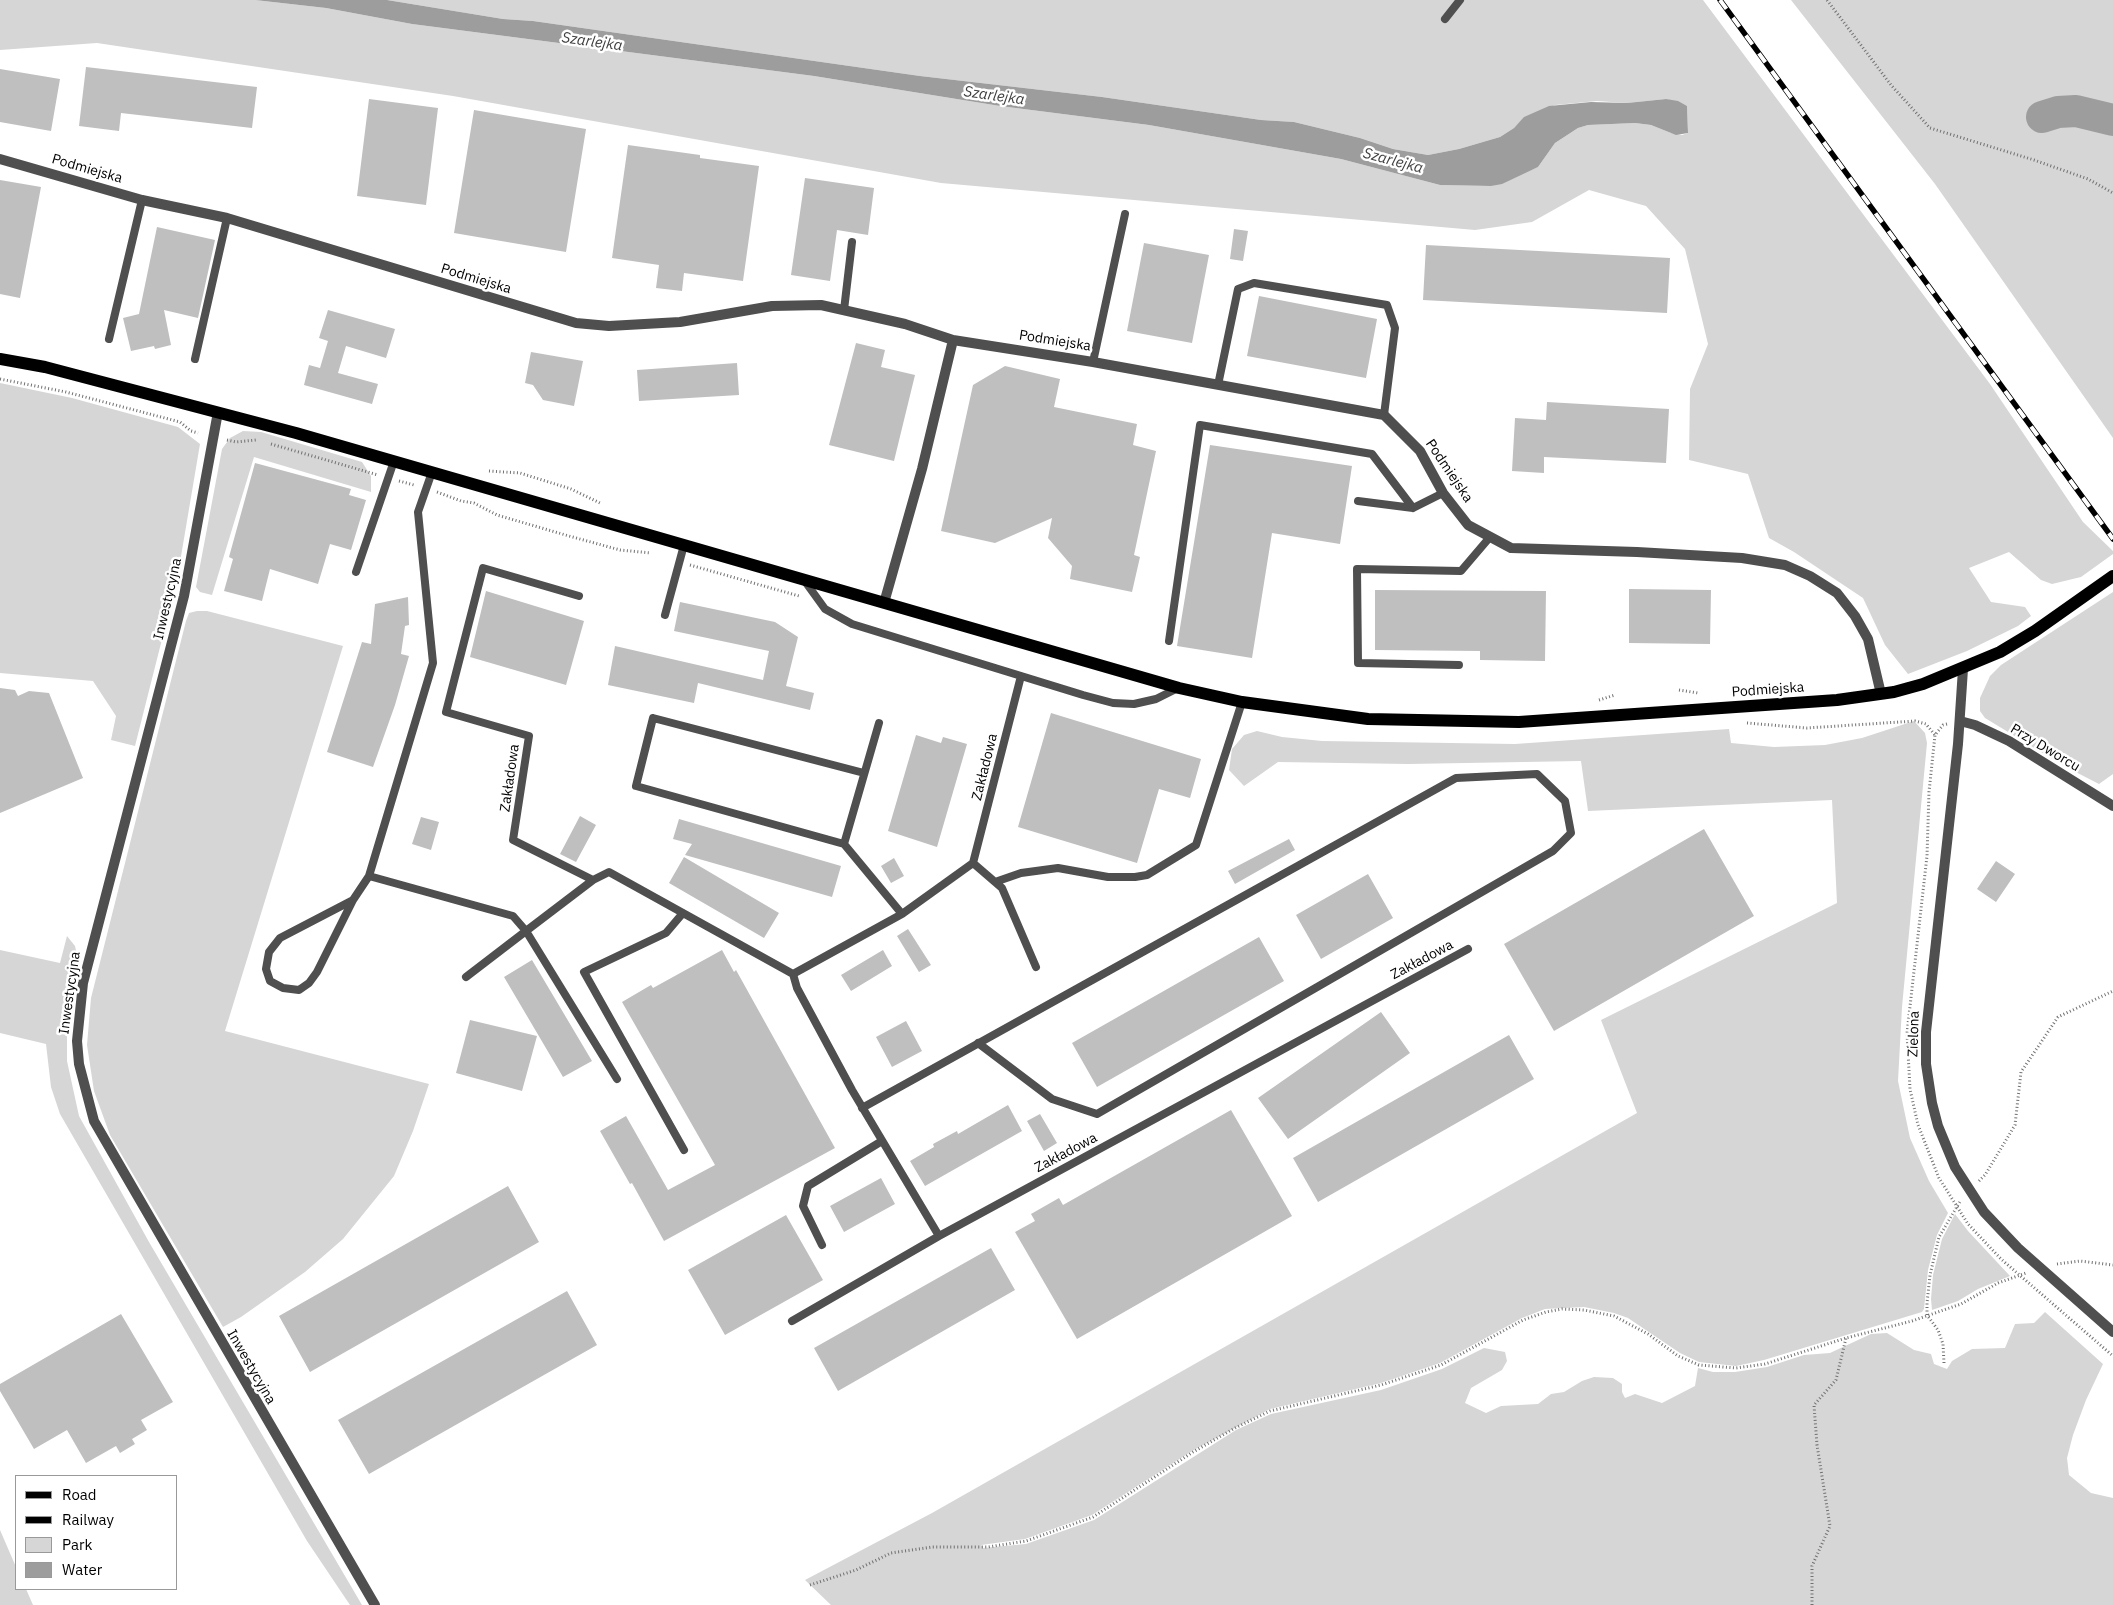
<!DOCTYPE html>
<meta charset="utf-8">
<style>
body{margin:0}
#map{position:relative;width:2113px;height:1605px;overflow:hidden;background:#fff;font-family:"IBM Plex Sans",sans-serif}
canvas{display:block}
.legend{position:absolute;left:15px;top:1475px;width:162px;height:115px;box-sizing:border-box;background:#fff;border:1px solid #999;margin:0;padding:6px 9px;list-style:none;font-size:15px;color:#000}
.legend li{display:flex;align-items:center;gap:10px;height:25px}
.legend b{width:25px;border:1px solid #999}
</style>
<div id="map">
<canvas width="2113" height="1605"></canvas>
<ul class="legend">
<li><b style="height:6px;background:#000"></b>Road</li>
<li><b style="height:6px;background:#000"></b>Railway</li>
<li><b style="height:14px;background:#d6d6d6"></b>Park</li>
<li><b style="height:14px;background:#9d9d9d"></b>Water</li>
</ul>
</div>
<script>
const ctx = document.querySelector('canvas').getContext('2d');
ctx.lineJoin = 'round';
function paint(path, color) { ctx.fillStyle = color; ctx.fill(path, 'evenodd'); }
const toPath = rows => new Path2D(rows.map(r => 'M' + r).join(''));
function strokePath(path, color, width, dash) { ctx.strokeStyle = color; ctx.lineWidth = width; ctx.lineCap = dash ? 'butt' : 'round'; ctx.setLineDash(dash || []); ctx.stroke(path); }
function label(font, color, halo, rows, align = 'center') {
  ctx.font = font + ' "IBM Plex Sans",sans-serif'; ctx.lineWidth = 5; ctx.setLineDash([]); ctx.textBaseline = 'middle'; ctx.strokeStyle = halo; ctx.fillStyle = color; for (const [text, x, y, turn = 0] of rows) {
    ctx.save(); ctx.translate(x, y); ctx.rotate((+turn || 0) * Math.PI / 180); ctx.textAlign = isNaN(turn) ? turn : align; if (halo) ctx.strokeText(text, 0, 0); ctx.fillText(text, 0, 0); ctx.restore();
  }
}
const green = toPath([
 [0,0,255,0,326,8,412,24,814,76,1000,106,1149,125,1341,159,1440,185,1491,186,1538,167,1555,143,1578,128,1588,125,1635,123,1651,125,1671,133,1682,135,1688,133,1687,106,1666,99,1627,103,1597,101,1555,105,1525,117,1514,128,1500,137,1459,149,1428,155,1393,149,1360,138,1294,122,1261,120,1102,97,920,76,533,21,503,19,387,0,1703,0,1990,384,2083,522,2113,551,2113,554,2081,577,2052,584,2041,580,2009,552,1969,568,1991,602,2025,607,2031,616,2018,626,1967,651,1908,674,1885,645,1863,598,1794,552,1769,538,1748,474,1689,460,1690,389,1708,344,1685,249,1646,206,1589,190,1532,222,1475,230,941,183,453,96,97,43,0,50],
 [1791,0,2113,0,2113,438,1935,184],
 [0,383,72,398,178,427,200,444,177,580,135,746,111,740,116,716,93,681,0,673],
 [243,431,261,432,362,462,371,476,371,492,254,457,212,595,200,592,196,587,222,449,230,438],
 [2113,592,2113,774,2099,784,2064,766,1985,718,1980,711,1980,698,1990,676,2001,665],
 [197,611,207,611,343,646,225,1031,429,1084,413,1131,394,1176,343,1239,305,1272,241,1317,223,1327,110,1135,94,1091,87,1045,91,998,186,621,189,613],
 [1914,721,1925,733,1927,743,1902,1007,1898,1081,1910,1138,1929,1181,1948,1213,1937,1235,1928,1270,1924,1309,1922,1312,1764,1360,1736,1366,1699,1362,1680,1353,1628,1318,1614,1313,1584,1307,1545,1309,1522,1318,1440,1363,1381,1383,1270,1409,1192,1451,1092,1515,1025,1539,981,1545,983,1548,1026,1544,1094,1520,1236,1430,1271,1414,1381,1390,1442,1369,1484,1348,1505,1352,1507,1361,1502,1370,1471,1388,1465,1403,1486,1413,1501,1406,1538,1404,1551,1394,1564,1392,1582,1381,1594,1377,1613,1378,1622,1384,1622,1392,1625,1398,1635,1394,1662,1403,1695,1386,1698,1368,1713,1372,1735,1372,1767,1367,1804,1355,1830,1353,1871,1334,1887,1333,1914,1350,1931,1354,1934,1364,1947,1369,1952,1361,1972,1349,2005,1348,2015,1324,2034,1323,2045,1312,2103,1364,2086,1400,2073,1435,2067,1458,2069,1475,2091,1493,2113,1498,2113,1605,831,1605,805,1580,932,1513,1637,1113,1601,1020,1837,903,1832,800,1588,811,1581,761,1408,764,1278,762,1244,786,1229,770,1232,749,1244,735,1257,731,1282,737,1322,741,1515,744,1729,729,1731,743,1774,747,1825,745,1862,738],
 [67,936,75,946,78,960,67,1013,67,1061,79,1116,149,1242,362,1605,350,1605,307,1541,60,1114,51,1087,46,1044,0,1033,0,950,60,963],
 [1955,1214,1968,1231,2010,1276,1978,1289,1958,1301,1932,1310,1931,1299,1933,1275,1942,1239],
 [0,1530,16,1567,16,1589,26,1589,33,1605,0,1605]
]);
const water = toPath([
 [255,0,387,0,503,19,533,21,920,76,1102,97,1261,120,1294,122,1360,138,1393,149,1428,155,1459,149,1500,137,1514,128,1524,117,1549,106,1591,102,1627,103,1666,99,1678,101,1687,106,1688,133,1676,135,1651,125,1635,123,1588,125,1578,128,1555,143,1538,167,1502,184,1491,186,1440,185,1341,159,1149,125,1000,106,814,76,412,24,326,8]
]);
const river = toPath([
 [2042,117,2058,112,2076,111,2113,120]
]);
const building = toPath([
 [86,67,257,87,252,128,121,113,119,131,79,126],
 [0,69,60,79,51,131,0,122],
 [369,99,438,108,426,205,357,196],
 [474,110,586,129,566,252,454,233],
 [628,145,700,155,700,158,759,166,743,281,684,273,682,291,656,288,659,265,612,258],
 [805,178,874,188,868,235,837,230,830,281,791,275],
 [0,180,41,187,20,298,0,294],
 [157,227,215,240,198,318,164,310,171,345,155,349,154,346,131,351,123,318,139,314],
 [1234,229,1248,231,1243,261,1230,259],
 [1144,243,1209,255,1192,343,1127,331],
 [1426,245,1670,258,1667,313,1423,300],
 [1259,296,1377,319,1366,378,1247,356],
 [328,310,395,329,386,358,346,346,338,373,378,384,372,404,304,385,309,365,320,368,328,341,319,338],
 [856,343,885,350,881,367,915,375,894,461,829,445],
 [531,352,583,361,574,406,543,400,533,385,525,383],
 [737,363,739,395,639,401,637,370],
 [1005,366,1060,379,1054,407,1137,424,1133,445,1156,451,1134,555,1140,557,1132,592,1070,579,1072,566,1048,538,1052,518,995,543,941,531,973,385],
 [1547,402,1669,409,1666,463,1544,457,1544,473,1512,471,1515,418,1546,420],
 [1210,445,1352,466,1340,544,1272,533,1252,658,1177,646],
 [255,463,351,489,349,495,366,500,351,550,330,544,318,584,270,569,262,601,224,591,233,559,229,557],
 [1629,589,1711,590,1710,644,1629,643],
 [1375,590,1546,591,1545,661,1480,660,1480,651,1375,650],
 [486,591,584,621,566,685,470,657],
 [408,597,409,625,405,626,401,654,409,656,395,705,373,767,327,752,362,642,371,644,375,604],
 [680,602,775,622,798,637,786,686,814,693,810,710,698,683,694,703,608,685,615,646,763,680,769,651,674,631],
 [0,688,15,690,18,696,29,691,49,693,83,778,0,813],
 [1051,713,1201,759,1190,798,1159,789,1137,863,1018,827],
 [916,735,941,743,943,737,967,744,937,847,888,831],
 [580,816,596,825,576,862,560,854],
 [421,817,439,822,431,850,412,844],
 [679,819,841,866,832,897,685,855,692,844,673,839],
 [1704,829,1754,916,1554,1031,1504,944],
 [1289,839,1295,850,1235,884,1228,871],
 [684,857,779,913,764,938,669,883],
 [894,858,904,876,891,883,881,866],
 [1996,861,2015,874,1996,902,1977,889],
 [1368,874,1393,918,1321,959,1296,915],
 [908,929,931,965,919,972,897,936],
 [1259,937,1284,981,1097,1087,1072,1043],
 [722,950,734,972,736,970,835,1148,664,1241,632,1183,630,1184,600,1131,626,1116,668,1190,715,1165,622,1002,651,985,653,988],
 [883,950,892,966,851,991,841,975],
 [532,960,592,1061,563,1077,504,977],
 [1381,1012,1410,1053,1288,1139,1258,1098],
 [470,1020,537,1036,522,1091,456,1073],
 [906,1021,922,1051,892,1067,876,1037],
 [1509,1035,1534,1079,1318,1202,1293,1158],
 [1008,1105,1022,1131,925,1186,910,1161,934,1147,933,1144,957,1131,958,1134],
 [1231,1110,1292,1216,1077,1339,1015,1232,1035,1221,1031,1214,1059,1198,1063,1205],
 [1040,1114,1057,1143,1044,1151,1027,1121],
 [881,1178,895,1204,844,1232,830,1206],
 [508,1186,539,1242,310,1372,279,1316],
 [786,1215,823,1280,725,1335,688,1270],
 [991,1248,1015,1290,838,1391,814,1348],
 [567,1291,597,1345,369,1474,338,1420],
 [121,1314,173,1402,141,1420,147,1430,132,1439,135,1444,120,1453,116,1446,86,1463,67,1430,34,1449,0,1391,0,1384]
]);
const path = toPath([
 [1827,0,1891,85,1930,128,2034,160,2088,179,2113,193],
 [0,379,66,392,180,422,191,431,198,433],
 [227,440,236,442,256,440],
 [271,444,378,475],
 [489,471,520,473,571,489,602,504],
 [399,481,414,485],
 [437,492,461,501,474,503,497,515,569,536,620,550,651,553],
 [690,565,799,596],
 [1679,690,1698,693],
 [1599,700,1615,695],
 [1747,723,1807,728,1915,721,1926,724,1935,735],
 [1947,724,1943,725,1935,735,1929,792,1927,856,1907,1033,1910,1089,1918,1125,1939,1178,1968,1224,2001,1259,2113,1356],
 [1979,1181,1985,1175,2015,1125,2021,1072,2058,1017,2113,991],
 [2057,1264,2080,1261,2113,1265],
 [1944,1363,1943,1344,1938,1330,1927,1315,1927,1303,1930,1275,1939,1237,1961,1200],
 [810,1585,856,1570,891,1553,932,1547,988,1547,1026,1541,1093,1517,1193,1452,1235,1428,1270,1411,1381,1385,1441,1365,1523,1320,1546,1312,1562,1309,1584,1310,1614,1316,1648,1334,1678,1356,1699,1365,1736,1368,1765,1364,1846,1338,1912,1321,1961,1304,1998,1283,2026,1273],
 [1812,1605,1812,1566,1830,1526,1817,1445,1814,1405,1836,1380,1846,1338]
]);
const lane = toPath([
 [1445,19,1460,0],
 [844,310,852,242],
 [109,339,142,200],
 [195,359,227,218],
 [1093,362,1125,214],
 [1218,385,1238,289,1254,283,1387,305,1395,328,1384,415],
 [1358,501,1413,508,1443,493],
 [356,572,394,461],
 [804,580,825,609,852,624,1083,695,1113,703,1134,704,1156,699,1178,688],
 [579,596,483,568,446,712,529,736,513,840,593,880,609,872,793,974,902,914,973,863,1021,676],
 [665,615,684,545],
 [1169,641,1200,425,1372,454,1413,508],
 [1459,665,1358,663,1357,569,1461,571,1490,537],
 [879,723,844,844,902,914],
 [844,844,636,786,653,718,864,773],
 [973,863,1002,888,1036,967],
 [369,876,513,916,526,931,466,977],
 [593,880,526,931,617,1079],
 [995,882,1021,873,1058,868,1108,877,1135,877,1147,875,1196,845,1242,702],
 [353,900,317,972,309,983,299,990,283,988,270,981,266,969,269,952,280,938,353,900,369,876,433,663,418,512,432,472],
 [683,913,666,933,584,972,684,1150],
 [793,974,797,988,852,1090,939,1236,1468,949],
 [862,1108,1456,778,1537,774,1565,801,1571,833,1553,851,1097,1114,1052,1099,978,1043],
 [822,1245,803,1206,808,1186,882,1141],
 [792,1321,939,1236]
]);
const street = toPath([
 [0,159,142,200,227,218,576,323,609,326,680,322,772,306,821,305,905,324,953,340,1093,362,1384,415,1420,451,1443,493,1468,525,1511,548,1637,552,1742,558,1785,565,1810,576,1837,593,1855,616,1868,639,1881,694],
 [218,412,184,596,83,983,77,1041,79,1064,94,1121,375,1605],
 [884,603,922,469,953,340],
 [1963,669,1958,744,1926,1032,1926,1064,1932,1103,1938,1126,1955,1167,1984,1212,2018,1248,2113,1332],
 [1960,721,1975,725,2009,741,2113,806]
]);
const primary = toPath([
 [0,359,45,367,296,433,1179,688,1242,702,1368,719,1519,722,1837,700,1894,692,1923,684,2000,652,2035,631,2113,576]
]);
const rail = toPath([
 [1720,0,2113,539]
]);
const streetNames = [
 ["Podmiejska",87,169,16],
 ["Podmiejska",476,279,17],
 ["Podmiejska",1055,341,9],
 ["Podmiejska",1449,471,56],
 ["Inwestycyjna",168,599,-77],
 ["Podmiejska",1768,690,-4],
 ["Przy Dworcu",2045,748,31],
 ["Zakładowa",985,767,-76],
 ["Zakładowa",510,778,-82],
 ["Zakładowa",1422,960,-28],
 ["Inwestycyjna",70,993,-82],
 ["Zielona",1914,1034,-88],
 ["Zakładowa",1066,1153,-28],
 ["Inwestycyjna",251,1367,60]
];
const waterNames = [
 ["Szarlejka",592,42,8],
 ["Szarlejka",994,96,8],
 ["Szarlejka",1393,161,15]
];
paint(green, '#d6d6d6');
paint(water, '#9d9d9d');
strokePath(river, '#9d9d9d', 32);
paint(building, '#bfbfbf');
strokePath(path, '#717171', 3, [1, 2.5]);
strokePath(lane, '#4f4f4f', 8);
strokePath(street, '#4f4f4f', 10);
strokePath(primary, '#000', 12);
strokePath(rail, '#000', 5.5);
strokePath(rail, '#fff', 4, [11]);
label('14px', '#000', '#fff', streetNames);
label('italic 15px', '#3e3e3e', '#fff', waterNames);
</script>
